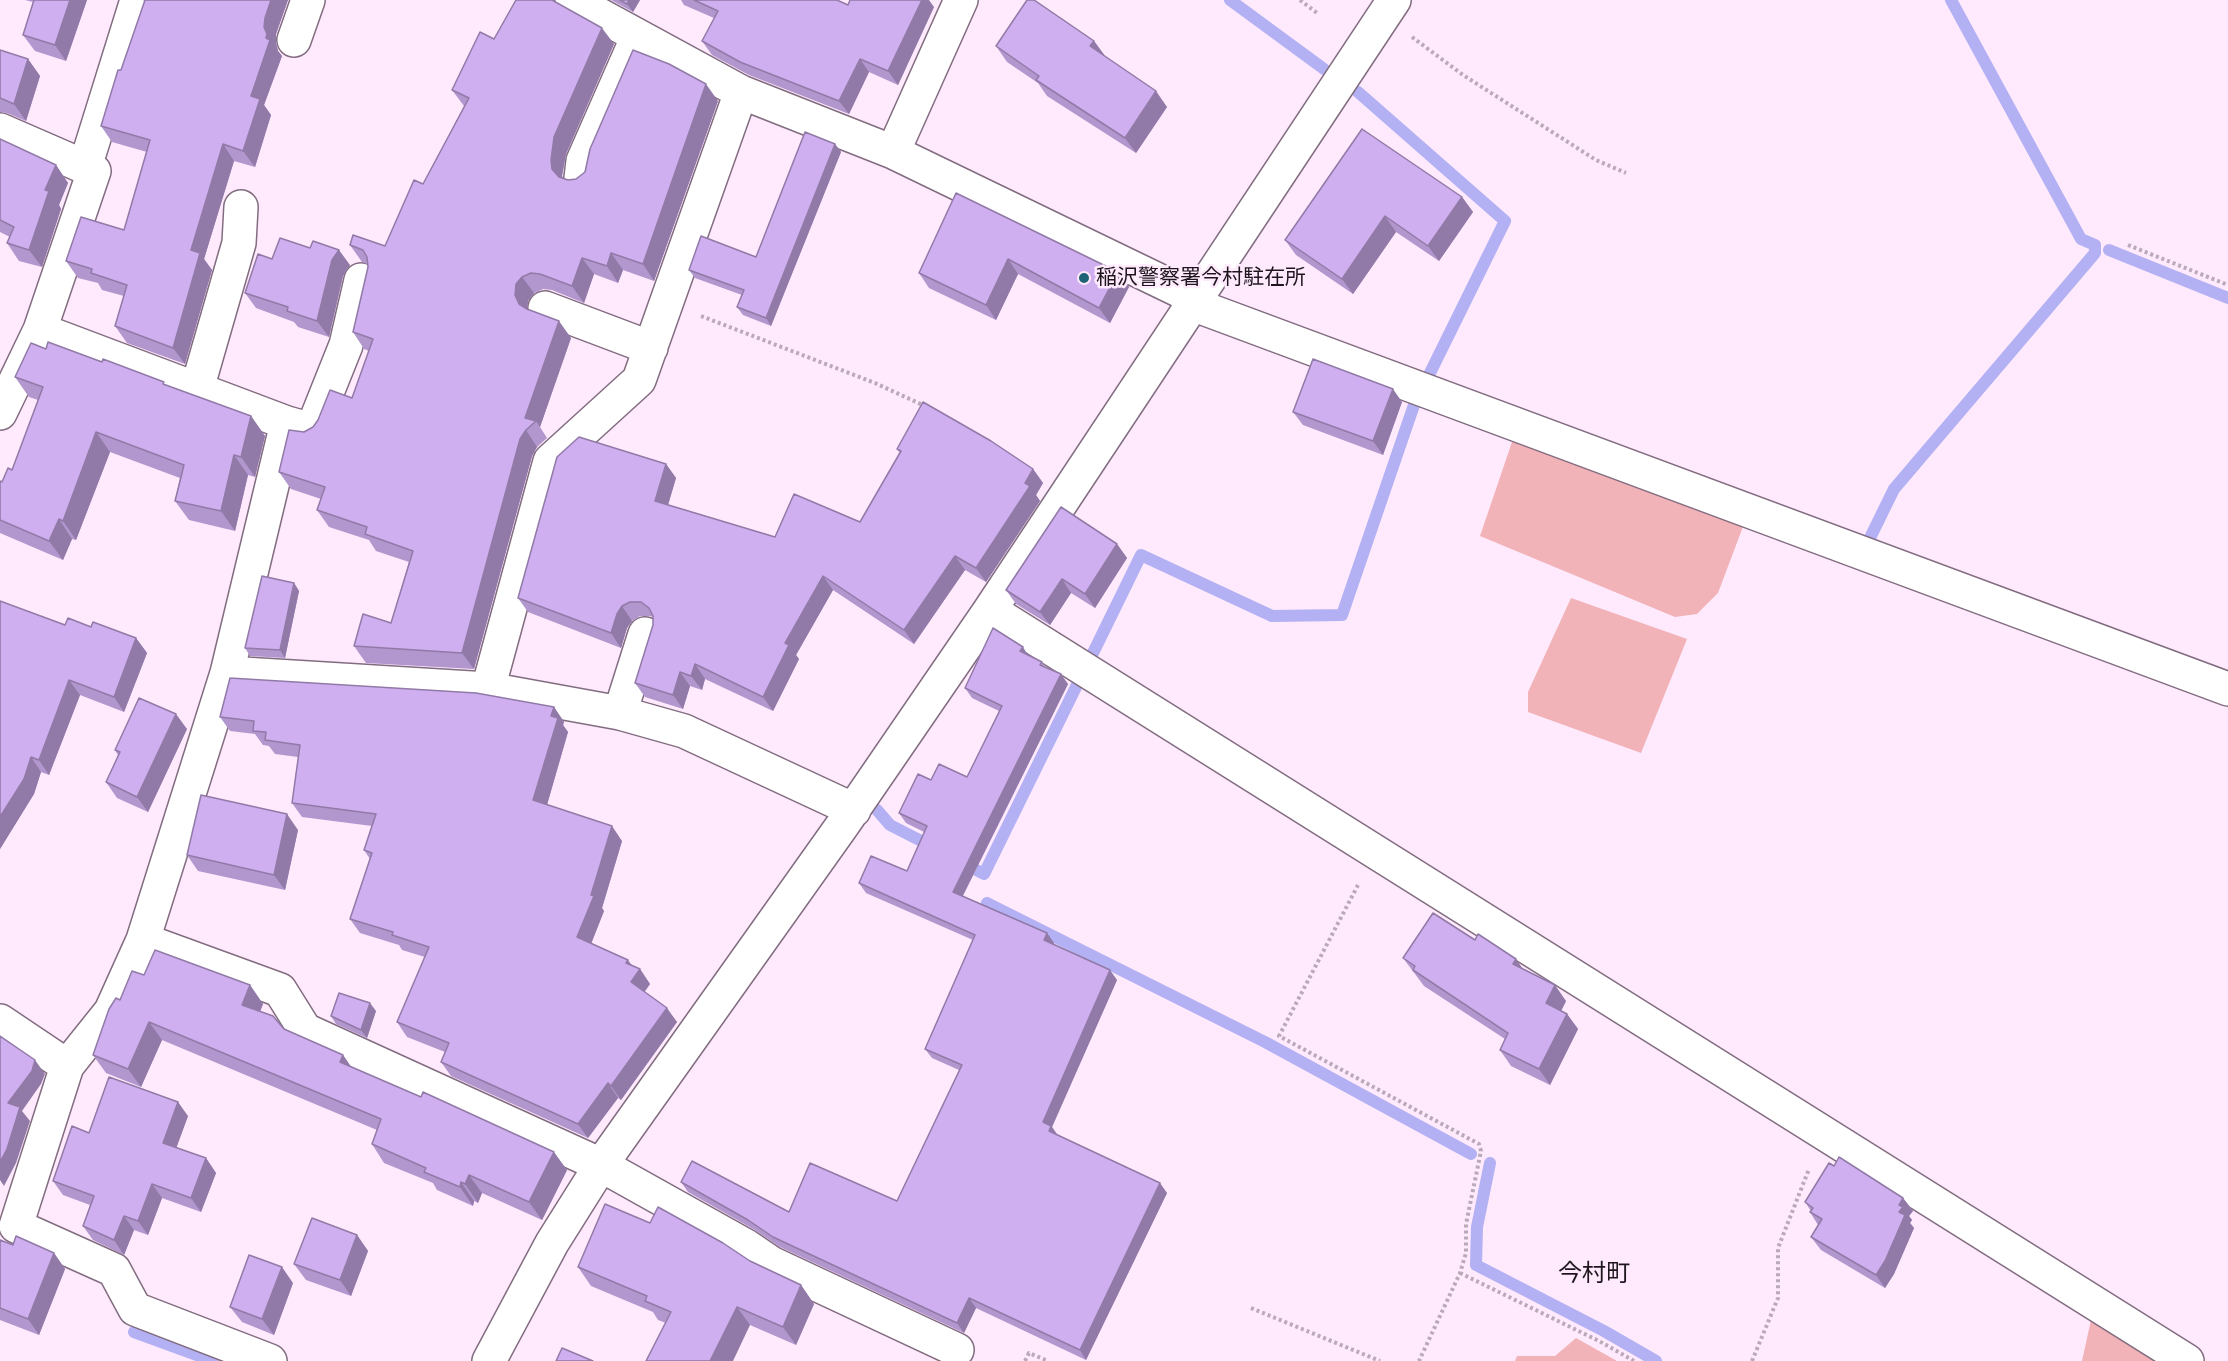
<!DOCTYPE html>
<meta charset="utf-8">
<style>
body{margin:0}
canvas{display:block;background:#feeafc}
</style>
<canvas width="2228" height="1361"></canvas>
<script>
const ctx = document.querySelector('canvas').getContext('2d');
ctx.lineJoin = 'round';
function paint(path, color) { ctx.fillStyle = color; ctx.fill(path, 'evenodd'); }
const toPath = rows => new Path2D(rows.map(r => 'M' + r).join(''));
function strokePath(path, color, width, dash) { ctx.strokeStyle = color; ctx.lineWidth = width; ctx.lineCap = dash ? 'butt' : 'round'; ctx.setLineDash(dash || []); ctx.stroke(path); }
function label(font, color, halo, rows, align = 'center') {
  ctx.font = font + ' "Varela Round","Noto Sans JP",sans-serif'; ctx.lineWidth = 5; ctx.setLineDash([]); ctx.textBaseline = 'middle'; ctx.strokeStyle = halo; ctx.fillStyle = color; for (const [text, x, y, turn = 0] of rows) {
    ctx.save(); ctx.translate(x, y); ctx.rotate((+turn || 0) * Math.PI / 180); ctx.textAlign = isNaN(turn) ? turn : align; if (halo) ctx.strokeText(text, 0, 0); ctx.fillText(text, 0, 0); ctx.restore();
  }
}
const green = toPath([
 [1513,439,1744,524,1718,593,1697,614,1675,617,1480,536],
 [1571,598,1687,639,1641,753,1528,712,1528,692],
 [2091,1320,2157,1361,2082,1361],
 [1576,1338,1617,1361,1515,1361,1517,1356,1555,1356]
]);
const stream = toPath([
 [1230,0,1324,69],
 [1358,92,1505,221,1428,377],
 [2109,250,2228,298],
 [1868,542,1894,489,2095,253,2095,245,2081,239,1951,0],
 [1093,653,1141,555,1272,616,1342,615,1414,405],
 [877,810,890,825,935,848],
 [961,862,984,874,1077,685],
 [987,903,1265,1042,1471,1154],
 [1490,1163,1477,1227,1476,1265,1604,1331,1656,1361],
 [134,1332,213,1361]
]);
const path = toPath([
 [1300,0,1317,13],
 [1412,37,1463,75,1596,160,1626,173],
 [2128,245,2228,285],
 [701,316,875,383,925,406],
 [1358,885,1279,1036,1479,1144,1481,1151,1466,1224,1466,1253,1460,1273,1419,1361],
 [1460,1273,1599,1341,1634,1361],
 [1251,1308,1380,1361],
 [1025,1361,1029,1353,1048,1361],
 [1752,1361,1778,1298,1778,1248,1809,1169]
]);
const minor = toPath([
 [572,0,741,92,893,152,1195,298],
 [294,40,308,0],
 [0,130,85,167],
 [893,152,961,0],
 [581,178,583,161,638,36],
 [1192,304,2228,689],
 [545,308,651,348],
 [40,330,94,171,85,167,137,0],
 [197,389,239,243,241,207],
 [0,413,40,330,287,423,227,673,488,689,620,713,684,731,854,810],
 [287,423,312,430,346,345,361,280],
 [990,610,2187,1361],
 [488,689,550,461,639,380,741,92],
 [620,713,645,634],
 [143,940,280,990,305,1030,601,1165,746,1246,771,1263,957,1350],
 [0,1021,67,1066,16,1226,114,1270,135,1309,270,1361],
 [67,1066,111,1011,143,940,227,673],
 [489,1361,552,1243,601,1165,844,823,990,610,1394,0]
]);
const wall = toPath([
 [25,0,87,0,66,61,35,51,23,35,33,2],
 [143,0,288,0,276,34,276,43,278,51,282,56,264,105,271,115,255,167,234,161,204,259,212,270,185,364,127,343,115,326,124,296,102,290,98,283,78,278,66,261,124,230,147,152,112,142,101,126,145,2],
 [611,0,640,0,633,12],
 [681,0,837,0,848,5,934,7,898,85,869,72,849,114,749,75,712,55,702,41,714,18,684,5],
 [494,39,614,44,566,154,562,176,563,178,568,180,576,179,718,101,654,281,623,270,618,283,594,274,584,303,552,290,543,289,534,293,528,301,527,309,571,338,540,427,547,438,537,447,532,456,474,669,366,663,354,646,391,623,409,562,376,551,369,540,329,527,317,510,321,499,291,489,279,472,304,432,313,427,352,398,369,351,364,349,353,332,368,267,367,264,362,262,350,245,385,246,423,184,464,106,452,90],
 [1094,41,1105,56,1167,107,1136,153,1047,96,1038,83,1007,62,996,46],
 [0,50,28,59,40,76,26,121,7,113,0,112],
 [0,139,56,165,68,183,59,205,61,209,42,267,19,261,7,243,10,237,0,232],
 [835,144,841,152,771,326,743,315,737,307,742,295,695,278,689,270,756,257],
 [956,193,1118,272,1129,287,1110,323,1018,274,996,320,929,288,919,273],
 [1462,197,1473,212,1439,261,1396,232,1353,294,1296,255,1285,240],
 [272,259,350,265,343,276,329,337,298,327,294,322,256,308,245,293],
 [46,349,166,385,251,416,265,436,255,477,248,475,235,531,189,520,175,501,180,478,110,452,76,540,72,539,63,560,0,533,0,481,2,482,12,470,38,400,29,397,15,377],
 [1402,402,1383,455,1303,425,1293,412],
 [897,449,1033,469,1043,483,1036,495,1040,501,986,582,965,570,914,644,833,590,796,655,799,659,773,711,705,679,702,690,690,686,683,709,645,697,635,683,653,625,653,618,651,616,640,616,632,621,627,628,621,648,528,612,518,598,666,464,676,478,668,505,775,537,860,522,900,453],
 [1117,544,1127,558,1095,608,1071,593,1050,625,1016,604,1006,590],
 [294,583,299,591,285,658,250,656,245,648],
 [0,601,65,625,91,627,136,638,147,653,124,712,80,695,49,775,41,772,34,794,0,849],
 [1028,655,1042,662,1046,668,1068,684,963,896,1047,933,1054,943,1053,945,1117,980,1052,1127,1057,1134,1167,1193,1086,1360,976,1308,964,1333,780,1247,755,1230,688,1192,681,1182,789,1212,897,1201,959,1070,932,1058,925,1049,973,940,866,893,859,883,907,871,924,832,906,823,899,813,931,780,967,777,974,763,999,711,972,698,965,688],
 [554,707,564,722,563,725,568,732,547,805,622,841,602,908,604,911,591,943,640,969,650,984,644,992,677,1022,621,1100,618,1098,588,1138,451,1076,441,1062,445,1052,407,1037,397,1022,425,957,402,950,399,945,360,933,350,919,370,859,364,850,372,826,302,817,292,803,298,757,275,754,269,746,263,745,255,734,230,731,220,717],
 [187,729,148,812,117,798,106,782,118,755,115,750],
 [298,830,285,890,198,871,187,855],
 [1475,940,1523,969,1566,1001,1561,1011,1567,1014,1578,1029,1550,1085,1511,1066,1500,1050,1505,1039,1424,986,1403,958],
 [144,975,250,985,263,1004,260,1012,284,1029,343,1055,351,1067,567,1170,542,1220,482,1193,478,1203,474,1201,473,1206,437,1190,433,1183,384,1163,372,1144,377,1130,162,1040,141,1087,106,1073,93,1055,120,1000],
 [376,1011,367,1038,336,1024,331,1016],
 [188,1116,176,1148,206,1158,216,1173,201,1212,162,1198,148,1235,134,1230,124,1255,93,1240,83,1226,90,1205,63,1195,53,1181],
 [1834,1166,1903,1198,1913,1211,1909,1216,1912,1220,1910,1223,1914,1228,1894,1274,1885,1288,1821,1250,1811,1237,1818,1225,1810,1212,1811,1211,1805,1202],
 [650,1223,750,1261,801,1285,814,1304,796,1345,750,1325,666,1323,658,1320,653,1312,591,1286,578,1267],
 [357,1235,368,1251,351,1296,306,1280,294,1264],
 [0,1240,13,1245,54,1253,65,1269,39,1335,0,1320],
 [293,1283,274,1335,242,1322,230,1307]
]);
const shadedWall = toPath([
 [70,0,87,0,66,61,55,45],
 [271,0,288,0,276,34,276,43,278,51,282,56,264,105,271,115,255,167,243,151,251,96,266,38,264,27,265,18],
 [629,0,640,0,633,12,627,4],
 [922,0,929,0,934,7,898,85,888,71],
 [602,28,614,44,566,154,562,176,564,186,552,169,551,160,554,137],
 [1094,41,1105,56,1090,46],
 [28,59,40,76,26,121,14,104],
 [860,59,869,72,849,114,839,101],
 [706,84,718,101,654,281,643,264],
 [1156,91,1167,107,1136,153,1125,138],
 [223,144,234,161,204,259,212,270,185,364,173,348,191,250],
 [835,144,841,152,771,326,766,318],
 [56,165,68,183,59,205,61,209,42,267,29,250,45,190],
 [1462,197,1473,212,1439,261,1428,246],
 [1385,216,1396,232,1353,294,1342,279],
 [339,250,350,265,343,276,329,337,317,321,332,260],
 [611,253,623,270,618,283,607,266],
 [582,258,594,274,584,303,572,286],
 [1008,259,1018,274,996,320,986,305],
 [1118,272,1129,287,1110,323,1099,308],
 [522,277,534,293,528,301,527,312,519,304,515,295,516,284],
 [559,321,571,338,540,427,536,421,525,418],
 [1393,389,1402,402,1383,455,1373,441],
 [251,416,265,436,255,477,241,457],
 [526,430,537,447,532,456,474,669,462,653,520,439],
 [96,432,110,452,76,540,63,521],
 [234,455,248,475,235,531,221,511],
 [666,464,676,478,665,515,655,501],
 [1033,469,1043,483,1036,495,1040,501,986,582,976,568,1025,483],
 [59,519,72,539,63,560,49,541],
 [1117,544,1127,558,1095,608,1085,594],
 [955,556,965,570,914,644,904,630],
 [823,576,833,590,796,655,799,659,773,711,763,697,785,643],
 [1062,579,1071,593,1050,625,1040,612],
 [294,583,299,591,285,658,280,650],
 [622,606,632,621,627,628,621,648,611,633,617,614],
 [136,638,147,653,124,712,114,697],
 [1023,647,1029,657,1020,651],
 [695,664,705,679,702,690,691,676],
 [680,672,690,686,683,709,673,695],
 [1061,674,1068,684,960,901,953,892],
 [69,680,80,695,49,775,39,760],
 [554,707,564,722,563,725,568,732,544,815,533,800],
 [176,714,187,729,148,812,137,797],
 [31,757,41,772,34,794,0,849,0,817],
 [287,814,298,830,285,890,274,875],
 [612,826,622,841,602,908,604,911,588,952,577,937],
 [1047,933,1054,943,1051,950,1044,940],
 [1516,959,1527,975,1513,964],
 [628,960,637,973,640,969,650,984,641,997,631,982,626,963],
 [1110,970,1117,980,1052,1127,1058,1136,1056,1141,1043,1122],
 [250,985,263,1004,255,1024,242,1005],
 [1555,985,1566,1001,1557,1019,1546,1003],
 [370,1003,376,1011,367,1038,361,1030],
 [667,1008,677,1022,621,1100,611,1086],
 [1567,1014,1578,1029,1550,1085,1539,1069],
 [149,1022,162,1040,141,1087,128,1069],
 [343,1055,356,1074,340,1062],
 [35,1060,45,1074,41,1084,22,1111,30,1121,16,1163,4,1186,0,1180,0,1162,8,1103],
 [608,1083,618,1098,588,1138,578,1124],
 [178,1102,188,1116,173,1157,163,1143],
 [554,1152,567,1170,542,1220,529,1202],
 [206,1158,216,1173,201,1212,191,1198],
 [469,1175,482,1193,478,1203,465,1184],
 [461,1182,474,1201,473,1206,460,1187],
 [1160,1183,1167,1193,1086,1360,1080,1350],
 [152,1184,162,1198,148,1235,138,1221],
 [1903,1198,1913,1211,1909,1216,1912,1220,1910,1223,1914,1228,1894,1274,1885,1288,1876,1275,1899,1205],
 [124,1216,134,1230,124,1255,114,1240],
 [357,1235,368,1251,351,1296,340,1280],
 [54,1253,65,1269,39,1335,28,1319],
 [282,1267,293,1283,274,1335,262,1319],
 [801,1285,814,1304,796,1345,783,1327],
 [969,1298,976,1308,964,1333,957,1323],
 [737,1307,750,1325,733,1361,710,1361]
]);
const building = toPath([
 [34,0,70,0,55,45,23,35,34,0],
 [145,0,271,0,265,18,264,27,267,34,266,38,270,40,251,96,260,99,243,151,223,144,191,250,200,253,173,348,115,326,127,285,91,273,92,269,66,261,81,217,124,230,150,140,101,126,118,70,121,70,145,0],
 [516,0,552,0,602,28,554,137,551,160,552,169,559,177,568,180,576,179,585,172,590,149,633,50,669,64,706,84,643,264,611,253,607,266,582,258,572,286,540,274,531,273,522,277,516,284,515,295,519,304,527,309,559,321,525,418,536,421,526,430,520,439,462,653,354,646,363,614,391,623,413,551,365,534,367,527,317,510,325,487,279,472,289,430,304,432,313,427,318,420,330,390,352,398,373,339,353,332,368,267,367,257,363,250,350,245,353,235,385,246,414,180,423,184,469,98,452,90,480,32,494,39,516,0],
 [620,0,629,0,627,4,620,0],
 [694,0,837,0,848,5,850,0,922,0,888,71,860,59,839,101,740,62,702,41,718,11,694,0],
 [1027,0,1034,0,1094,41,1090,46,1156,91,1125,138,1036,80,1039,76,996,46,1027,0],
 [0,50,28,59,14,104,0,98,0,50],
 [1362,129,1462,197,1428,246,1385,216,1342,279,1285,240,1362,129],
 [805,132,835,144,766,318,737,307,744,290,689,270,701,236,756,257,805,132],
 [0,139,56,165,45,190,49,191,29,250,7,243,14,227,0,220,0,139],
 [956,193,1118,272,1099,308,1008,259,986,305,919,273,956,193],
 [280,238,310,248,313,241,339,250,332,260,317,321,287,311,288,307,245,293,258,254,272,259,280,238],
 [48,342,102,362,103,359,164,382,163,384,251,416,241,457,234,455,221,511,175,501,184,465,96,432,63,521,59,519,49,541,0,520,0,481,2,482,8,468,12,470,43,387,15,377,31,343,46,349,48,342],
 [1313,359,1393,389,1373,441,1293,412,1313,359],
 [923,402,991,441,1033,469,1025,483,1030,486,976,568,955,556,904,630,823,576,785,643,789,645,763,697,695,664,691,676,680,672,673,695,635,683,653,625,653,616,649,608,641,602,630,602,622,606,617,614,611,633,518,598,557,457,579,437,666,464,655,501,775,537,794,494,860,522,901,451,897,449,923,402],
 [1061,507,1117,544,1085,594,1062,579,1040,612,1006,590,1061,507],
 [262,576,294,583,280,650,245,648,262,576],
 [0,601,65,625,68,618,91,627,93,622,136,638,114,697,69,680,39,760,31,757,24,779,0,817,0,601],
 [993,628,1023,647,1020,651,1042,662,1040,665,1061,674,953,892,1047,933,1044,940,1110,970,1043,1122,1051,1126,1049,1131,1160,1183,1080,1350,969,1298,957,1323,773,1237,748,1220,681,1182,692,1161,789,1212,810,1163,897,1201,962,1065,925,1049,975,935,859,883,871,856,907,871,927,826,899,813,918,774,931,780,939,764,967,777,974,763,1002,706,965,688,993,628],
 [230,678,476,693,554,707,551,716,558,718,533,800,612,826,591,895,594,896,577,937,628,960,626,963,640,969,631,982,667,1008,611,1086,608,1083,578,1124,441,1062,449,1043,397,1022,429,947,392,935,393,932,350,919,372,853,364,850,376,814,292,803,300,745,265,740,266,732,253,731,254,721,220,717,230,678],
 [139,698,176,714,137,797,106,782,120,752,115,750,139,698],
 [201,795,287,814,274,875,187,855,201,795],
 [1433,913,1475,940,1478,934,1516,959,1513,964,1555,985,1546,1003,1567,1014,1539,1069,1500,1050,1508,1033,1413,970,1415,966,1403,958,1433,913],
 [155,950,250,985,242,1005,273,1016,284,1029,343,1055,340,1062,421,1097,423,1092,554,1152,529,1202,469,1175,465,1184,461,1182,460,1187,424,1172,426,1168,372,1144,381,1119,149,1022,128,1069,93,1055,109,1009,116,998,120,1000,132,971,144,975,155,950],
 [339,993,370,1003,361,1030,331,1016,339,993],
 [0,1036,35,1060,32,1071,8,1103,20,1107,7,1149,0,1162,0,1036],
 [109,1077,178,1102,163,1143,206,1158,191,1198,152,1184,138,1221,124,1216,114,1240,83,1226,94,1196,53,1181,72,1126,89,1133,109,1077],
 [1839,1157,1903,1198,1899,1205,1903,1207,1899,1212,1905,1215,1885,1261,1876,1275,1811,1237,1822,1219,1810,1212,1813,1208,1805,1202,1829,1163,1834,1166,1839,1157],
 [605,1204,650,1223,658,1207,723,1243,750,1261,801,1285,783,1327,737,1307,710,1361,646,1361,671,1312,645,1301,647,1296,578,1267,605,1204],
 [312,1218,357,1235,340,1280,294,1264,312,1218],
 [16,1236,54,1253,28,1319,0,1308,0,1240,13,1245,16,1236],
 [249,1255,282,1267,262,1319,230,1307,249,1255],
 [562,1348,593,1361,556,1361,562,1348]
]);
const markers = [
 [1084,278,6,"#1f6476"]
];
const poiNames = [
 ["稲沢警察署今村駐在所",1096,278]
];
const quarterNames = [
 ["今村町",1594,1275]
];
paint(green, '#f1b3b8');
strokePath(stream, '#b3b1f3', 12);
strokePath(minor, '#826c80', 36);
strokePath(path, '#baa9b8', 4, [3, 3]);
strokePath(minor, '#fff', 33);
paint(wall, '#b296ce');
paint(shadedWall, '#917aa7');
paint(building, '#cfafef');
strokePath(building, '#917aa7', 1.5);
for (const [x, y, r, color] of markers) { const dot = new Path2D(); dot.arc(x, y, r, 0, 2 * Math.PI); ctx.fillStyle = color; ctx.fill(dot); strokePath(dot, '#feeafc', 2); }
label('21px', '#1e151d', '#feeafc', poiNames, 'left');
label('24px', '#1e151d', '#feeafc', quarterNames);
</script>
